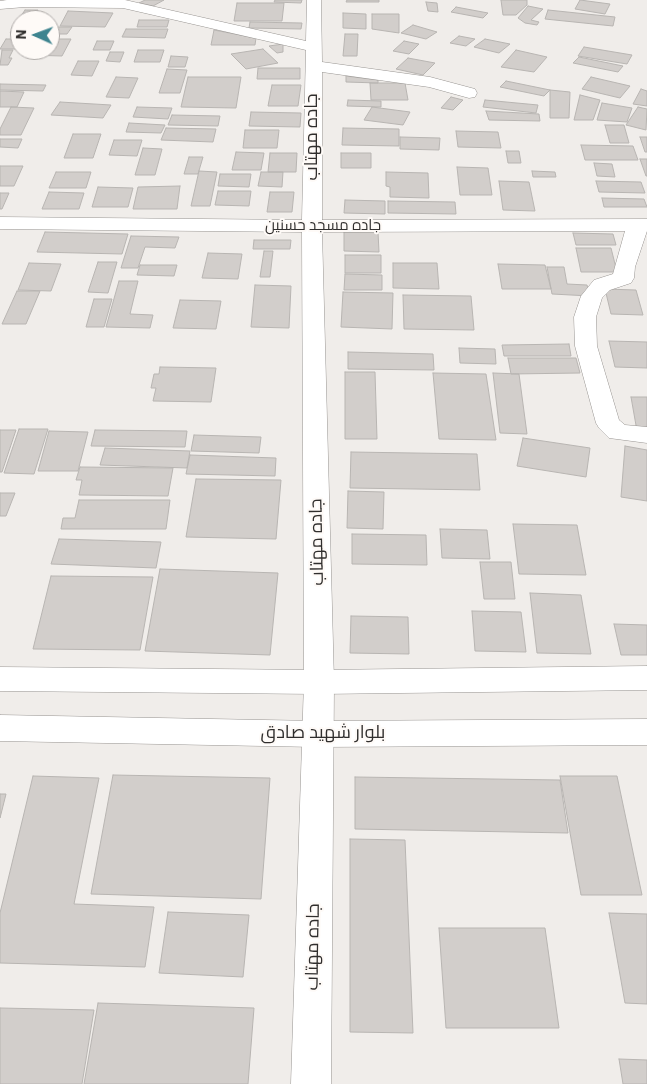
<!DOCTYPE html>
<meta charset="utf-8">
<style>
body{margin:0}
#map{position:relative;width:647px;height:1084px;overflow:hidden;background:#f0edea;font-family:"IBM Plex Sans",sans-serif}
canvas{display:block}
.north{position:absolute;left:10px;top:10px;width:50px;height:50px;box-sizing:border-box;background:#fefaf7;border:1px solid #aca8a6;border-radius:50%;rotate:272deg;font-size:14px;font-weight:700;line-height:20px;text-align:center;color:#302e2d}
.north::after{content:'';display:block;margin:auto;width:18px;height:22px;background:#3e848f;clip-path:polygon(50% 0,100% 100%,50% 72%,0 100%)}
</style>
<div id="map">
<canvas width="647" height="1084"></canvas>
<div class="north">N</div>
</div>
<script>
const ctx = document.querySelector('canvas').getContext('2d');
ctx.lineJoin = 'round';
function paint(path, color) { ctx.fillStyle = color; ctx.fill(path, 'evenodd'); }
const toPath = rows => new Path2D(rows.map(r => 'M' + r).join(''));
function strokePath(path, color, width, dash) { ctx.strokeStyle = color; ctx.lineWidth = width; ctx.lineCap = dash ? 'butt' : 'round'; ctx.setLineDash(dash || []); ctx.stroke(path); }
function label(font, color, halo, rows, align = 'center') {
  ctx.font = font + ' "IBM Plex Sans",Cairo,sans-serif'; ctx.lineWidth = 4; ctx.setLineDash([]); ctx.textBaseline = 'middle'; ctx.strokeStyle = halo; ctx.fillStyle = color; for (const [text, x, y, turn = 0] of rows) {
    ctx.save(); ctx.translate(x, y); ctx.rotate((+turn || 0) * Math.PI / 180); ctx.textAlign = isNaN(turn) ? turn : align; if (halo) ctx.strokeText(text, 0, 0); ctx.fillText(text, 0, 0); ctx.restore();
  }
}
const building = toPath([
 [145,0,164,0,153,6,139,3,145,0],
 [275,0,302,0,301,3,274,2,275,0],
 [347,0,379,0,379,2,346,2,347,0],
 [501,0,527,0,527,5,516,15,503,15,501,0],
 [580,0,610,4,605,14,575,9,580,0],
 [426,2,437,3,438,12,428,11,426,2],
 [237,3,284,3,282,21,234,21,237,3],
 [528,6,543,9,531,20,539,22,537,25,525,23,518,18,528,6],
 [456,7,488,13,483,18,451,12,456,7],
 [25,10,38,10,32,20,20,20,20,33,10,33,25,10],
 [548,10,615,17,613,26,545,19,548,10],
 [68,11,113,13,105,27,60,26,68,11],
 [343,13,366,14,366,29,343,28,343,13],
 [372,14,399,14,399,33,372,29,372,14],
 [139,20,169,20,167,27,137,27,139,20],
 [250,22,302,23,301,29,249,28,250,22],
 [413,25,437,32,426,39,401,33,413,25],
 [50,27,72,27,67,34,50,34,50,27],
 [126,29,168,29,165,38,122,37,126,29],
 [214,30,256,38,255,45,211,45,214,30],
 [345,34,358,34,357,56,343,56,345,34],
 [459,36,475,39,466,46,450,43,459,36],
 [6,39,20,39,16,49,0,49,6,39],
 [50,39,71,39,62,56,27,55,30,50,50,50,50,39],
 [485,39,510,44,499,53,474,47,485,39],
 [97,41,114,41,110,50,93,50,97,41],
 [404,41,419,44,409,54,393,51,404,41],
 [283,44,283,52,277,53,269,46,283,44],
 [584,47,632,55,627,64,578,56,584,47],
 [263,49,278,63,246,69,231,54,263,49],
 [2,50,13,50,9,58,12,58,8,65,0,65,2,50],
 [138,50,164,50,160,62,134,62,138,50],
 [516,50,547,57,534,72,501,67,516,50],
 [110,52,124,52,120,62,106,61,110,52],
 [171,56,188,57,185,67,168,67,171,56],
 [579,57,623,66,618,72,573,63,579,57],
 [408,58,435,63,423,75,396,69,408,58],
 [78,61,99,61,92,76,71,75,78,61],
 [258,68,300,68,300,79,257,79,258,68],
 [167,69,187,70,180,93,159,93,167,69],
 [346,76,378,80,378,83,346,82,346,76],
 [116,77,138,78,129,98,106,97,116,77],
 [188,77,241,77,236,108,181,107,188,77],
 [591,77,630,86,620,98,582,89,591,77],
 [506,81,550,90,544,96,500,87,506,81],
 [370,83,405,83,408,100,371,100,370,83],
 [0,84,46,85,43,91,0,90,0,84],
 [272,85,301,85,298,106,268,106,272,85],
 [641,89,647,91,647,106,633,104,641,89],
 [550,90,570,92,569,118,550,118,550,90],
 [0,91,24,92,17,107,0,107,0,91],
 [580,95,600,100,593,120,574,120,580,95],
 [451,97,463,100,453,110,441,108,451,97],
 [348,100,381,101,381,107,347,106,348,100],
 [485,100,538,105,536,113,483,107,485,100],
 [60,102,111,105,103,118,51,115,60,102],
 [602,103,632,108,627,122,597,120,602,103],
 [11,107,34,108,21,135,0,135,0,129,11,107],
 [137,107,172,108,168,119,133,117,137,107],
 [372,107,410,112,403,125,364,120,372,107],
 [638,107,647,109,646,130,626,125,638,107],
 [486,111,539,114,540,121,489,120,486,111],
 [251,112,301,113,300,127,249,126,251,112],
 [172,115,220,116,218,126,168,125,172,115],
 [129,123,165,125,161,133,126,132,129,123],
 [605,125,624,125,629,143,610,143,605,125],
 [166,128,216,129,213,142,161,140,166,128],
 [343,128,399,129,399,146,342,145,343,128],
 [245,130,279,130,277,148,243,148,245,130],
 [456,131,498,132,501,148,458,147,456,131],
 [73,134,101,134,93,158,64,158,73,134],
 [400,137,440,138,439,150,400,149,400,137],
 [640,137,647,137,647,152,645,152,640,137],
 [0,139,22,139,18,148,0,147,0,139],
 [114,140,142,140,137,156,109,155,114,140],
 [581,145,633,146,638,160,585,160,581,145],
 [143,148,162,149,155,175,135,175,143,148],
 [506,151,519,151,521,163,508,163,506,151],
 [236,152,264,153,261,170,232,170,236,152],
 [270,153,297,153,296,172,268,172,270,153],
 [341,153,371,153,371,168,341,168,341,153],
 [189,157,203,157,198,174,184,174,189,157],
 [640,159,647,159,647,176,646,176,640,159],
 [594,163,612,164,615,177,597,176,594,163],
 [0,166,23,166,14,186,0,186,0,166],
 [457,167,488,168,492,195,460,195,457,167],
 [199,171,217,172,210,206,191,206,199,171],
 [532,171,555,172,556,177,533,177,532,171],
 [56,172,91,172,86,188,49,188,56,172],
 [261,172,283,172,282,187,258,186,261,172],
 [386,172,428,173,429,198,390,197,390,187,386,186,386,172],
 [220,174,251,174,249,187,218,186,220,174],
 [499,181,529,182,535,211,503,210,499,181],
 [596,181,641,182,645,193,599,192,596,181],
 [180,186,177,209,133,209,138,187,180,186],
 [98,187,133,188,128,207,92,207,98,187],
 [218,191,251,191,249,206,215,205,218,191],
 [49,192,84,193,79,209,42,209,49,192],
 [270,192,294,192,292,212,267,212,270,192],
 [0,193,9,193,2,209,0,209,0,193],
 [602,198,644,199,647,207,604,207,602,198],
 [345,200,385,201,385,214,344,213,345,200],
 [388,201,455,202,456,214,388,213,388,201],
 [45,232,128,234,122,254,37,252,45,232],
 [344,232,378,232,379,252,344,251,344,232],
 [573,233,613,234,616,245,576,245,573,233],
 [131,236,179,237,175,248,145,247,138,268,121,268,131,236],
 [254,240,291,240,290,249,253,249,254,240],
 [576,248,611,248,617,272,581,272,576,248],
 [264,251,273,251,270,277,260,277,264,251],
 [208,253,242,254,238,279,202,278,208,253],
 [345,255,381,255,381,273,345,273,345,255],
 [98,262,117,262,108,293,88,292,98,262],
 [29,263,61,264,51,291,18,290,29,263],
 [393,263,437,263,439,289,393,288,393,263],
 [498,264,545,265,551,289,502,289,498,264],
 [140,265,177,265,174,276,137,275,140,265],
 [547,267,564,267,567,284,587,285,590,296,552,294,547,267],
 [345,274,382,275,382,290,344,290,345,274],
 [119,281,138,281,130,314,153,315,150,328,106,327,119,281],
 [255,285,291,286,289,328,251,327,255,285],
 [605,289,636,290,643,315,611,314,605,289],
 [17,291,40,291,26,324,2,324,17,291],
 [343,292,393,293,392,329,341,327,343,292],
 [403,295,471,296,474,330,404,329,403,295],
 [94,299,112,299,104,327,86,327,94,299],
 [180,300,221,301,216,329,173,328,180,300],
 [609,341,647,342,647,368,615,367,609,341],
 [569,344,571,356,504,356,502,345,569,344],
 [459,348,495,349,496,364,460,363,459,348],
 [348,352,433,354,434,370,348,369,348,352],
 [508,358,576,358,580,373,511,374,508,358],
 [160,367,216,368,211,402,153,401,156,388,151,388,154,374,159,374,160,367],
 [345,372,375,372,377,439,345,439,345,372],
 [433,373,486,374,496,440,439,439,433,373],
 [493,373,519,374,527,434,500,433,493,373],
 [631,397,647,397,647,431,637,431,631,397],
 [19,429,48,429,34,474,4,473,19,429],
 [0,430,16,430,2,472,0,472,0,430],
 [95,430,187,431,185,447,91,446,95,430],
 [49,431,88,432,78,471,38,471,49,431],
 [194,435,261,437,259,453,191,451,194,435],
 [523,438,590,448,586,477,517,466,523,438],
 [625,446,647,450,647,501,621,497,625,446],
 [105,448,190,451,187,468,100,465,105,448],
 [351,452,477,454,480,490,350,488,351,452],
 [190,455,276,458,275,476,186,474,190,455],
 [80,467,173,468,168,496,79,495,82,480,76,480,80,467],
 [196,479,281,480,276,539,186,537,196,479],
 [348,491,384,492,383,529,347,528,348,491],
 [0,493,15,493,6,516,0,516,0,493],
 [79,500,170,500,166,529,61,529,63,518,75,518,79,500],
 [513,524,577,525,586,575,519,574,513,524],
 [440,529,487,530,490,559,442,558,440,529],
 [352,534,426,535,427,565,352,564,352,534],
 [59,539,161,542,156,568,51,564,59,539],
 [480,562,511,562,515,599,484,599,480,562],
 [160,569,278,573,270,655,145,651,160,569],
 [51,576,153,577,140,650,33,649,51,576],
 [530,593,581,595,591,654,537,653,530,593],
 [472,611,521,612,526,652,475,651,472,611],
 [351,616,408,617,409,654,350,653,351,616],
 [614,624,647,625,647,655,621,655,614,624],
 [113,775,270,778,261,899,91,894,113,775],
 [33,776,99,778,74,904,154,907,145,967,0,963,0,913,33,776],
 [560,776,617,776,642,895,581,895,560,776],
 [355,777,560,780,568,833,355,829,355,777],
 [0,794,6,794,0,818,0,794],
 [350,839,405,840,413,1033,350,1032,350,839],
 [168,912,249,915,243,977,159,973,168,912],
 [609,913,647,914,647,1004,625,1003,609,913],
 [439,928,545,928,559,1028,446,1028,439,928],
 [98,1003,254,1008,248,1084,84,1084,98,1003],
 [0,1008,94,1010,82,1084,0,1084,0,1008],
 [619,1059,647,1060,647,1084,623,1084,619,1059]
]);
const minor = toPath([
 [125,0,306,41,307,0,321,0,322,62,430,77,475,89,477,93,475,97,469,98,429,87,322,72,322,220,647,219,647,231,635,267,634,278,631,283,610,290,602,298,596,317,597,346,619,420,625,425,647,427,647,443,609,438,599,428,596,423,575,346,574,317,581,296,594,280,613,274,625,231,322,232,334,682,331,1084,291,1084,304,682,302,232,0,229,0,217,302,220,306,50,123,8,25,7,0,9,0,1,7,0,125,0]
]);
const major = toPath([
 [647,666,647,690,319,694,0,691,0,667,319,670,647,666],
 [0,715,317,721,647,719,647,745,317,747,0,741,0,715]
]);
const farStreetnames = [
 ["جاده مسجد حسنین",323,226]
];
const streetNames = [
 ["جاده مهتاب",312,137,-90],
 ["جاده مهتاب",317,542,-91],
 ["بلوار شهید صادق",323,733],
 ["جاده مهتاب",313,947,-89]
];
paint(building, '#d2cecb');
strokePath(building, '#b8b5b2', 1);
strokePath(minor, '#989592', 1);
strokePath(major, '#989592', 1);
paint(minor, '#fff');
paint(major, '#fff');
label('15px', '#302e2d', '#fefaf7', farStreetnames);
label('18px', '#302e2d', '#fefaf7', streetNames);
</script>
